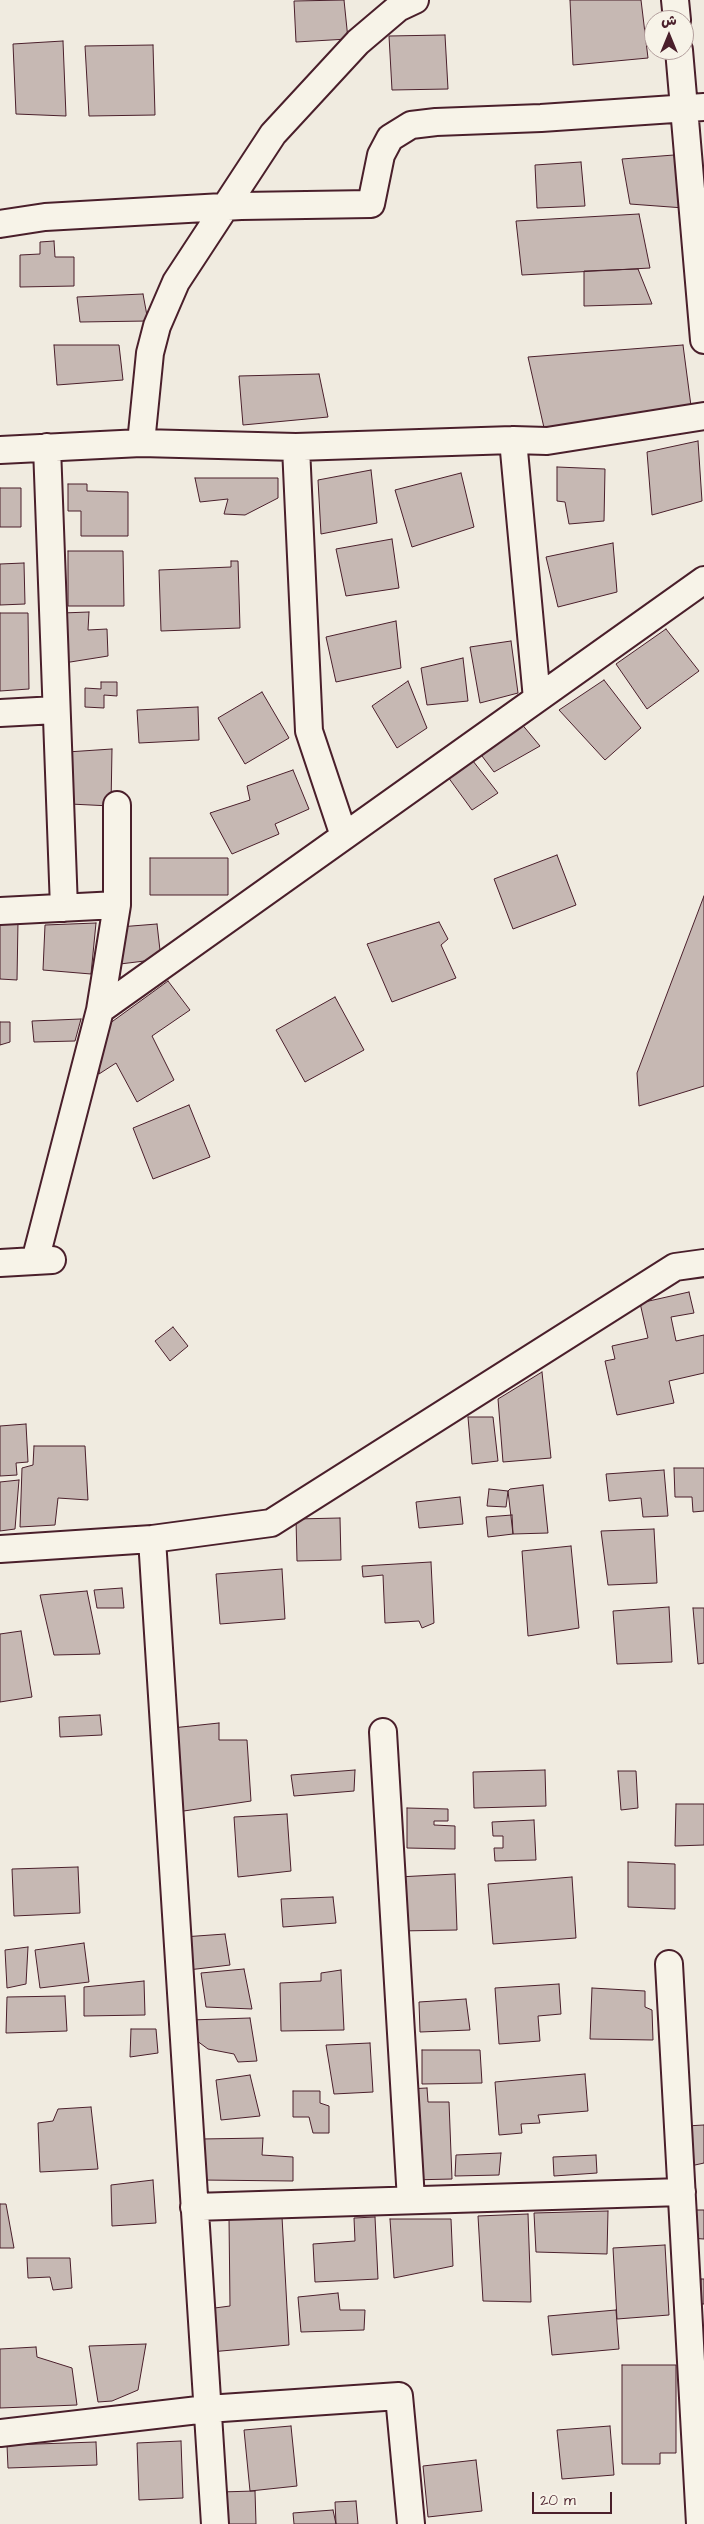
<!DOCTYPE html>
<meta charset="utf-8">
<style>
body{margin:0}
#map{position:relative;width:704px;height:2524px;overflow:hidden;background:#f0ebe0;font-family:"Architects Daughter","Playpen Sans Arabic",sans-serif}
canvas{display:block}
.north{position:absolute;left:644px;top:10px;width:50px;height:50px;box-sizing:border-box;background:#f7f3e8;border:1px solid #b29e9c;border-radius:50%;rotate:0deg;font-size:14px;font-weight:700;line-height:20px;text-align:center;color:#4a1f2b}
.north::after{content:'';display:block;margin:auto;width:18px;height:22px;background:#4a1f2b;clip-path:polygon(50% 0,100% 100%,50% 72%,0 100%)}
.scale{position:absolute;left:532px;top:2492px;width:80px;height:22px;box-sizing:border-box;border:2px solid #4a1f2b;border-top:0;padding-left:6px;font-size:15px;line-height:18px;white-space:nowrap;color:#4a1f2b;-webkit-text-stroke:4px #f7f3e8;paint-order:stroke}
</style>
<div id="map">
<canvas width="704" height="2524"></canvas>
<div class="north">ش</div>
<div class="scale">20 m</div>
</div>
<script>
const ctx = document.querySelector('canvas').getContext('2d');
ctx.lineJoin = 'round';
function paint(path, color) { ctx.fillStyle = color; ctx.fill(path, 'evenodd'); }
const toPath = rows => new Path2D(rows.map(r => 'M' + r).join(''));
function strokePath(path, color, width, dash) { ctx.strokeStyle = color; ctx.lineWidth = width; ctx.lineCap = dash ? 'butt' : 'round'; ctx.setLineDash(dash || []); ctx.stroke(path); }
const building = toPath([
 [344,0,348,39,296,42,294,1,344,0],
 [570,0,641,0,648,58,573,65,570,0],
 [445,35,448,89,392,90,389,36,445,35],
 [63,41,66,116,16,114,13,44,63,41],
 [153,45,155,115,89,116,85,46,153,45],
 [674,155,684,208,630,204,622,159,674,155],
 [581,162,585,206,537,208,535,165,581,162],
 [639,214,650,268,522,275,516,221,639,214],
 [54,241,55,257,74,257,74,286,20,287,20,255,40,254,40,242,54,241],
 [638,269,652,304,584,306,584,271,638,269],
 [143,294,148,321,80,322,77,297,143,294],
 [54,345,119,345,123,380,57,385,54,345],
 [683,345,691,406,547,441,528,357,683,345],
 [319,374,328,417,243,425,239,376,319,374],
 [698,441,702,501,652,515,647,452,698,441],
 [557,467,605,469,604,521,569,524,565,502,557,501,557,467],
 [371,470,377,523,321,534,318,480,371,470],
 [461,473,474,527,412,547,395,490,461,473],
 [195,478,278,478,278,498,245,515,224,514,228,499,200,502,195,478],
 [68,484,87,484,87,491,128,492,128,536,81,536,81,511,68,511,68,484],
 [0,488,21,488,21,527,0,527,0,488],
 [392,539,399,588,346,596,336,549,392,539],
 [613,543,617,592,558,607,546,557,613,543],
 [68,551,123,551,124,606,68,606,68,551],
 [231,561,238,561,240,628,161,631,159,570,231,567,231,561],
 [24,563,25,604,0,605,0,564,24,563],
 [89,612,88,630,107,629,108,656,64,663,62,613,89,612],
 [0,613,28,613,29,689,0,691,0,613],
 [396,621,401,668,336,682,326,637,396,621],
 [666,629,699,671,647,709,616,664,666,629],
 [511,641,518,693,480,703,470,647,511,641],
 [463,658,468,701,427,705,421,668,463,658],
 [604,680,641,728,605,760,559,710,604,680],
 [408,681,427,728,397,748,372,706,408,681],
 [101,682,117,682,117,696,104,695,104,708,85,707,85,688,101,689,101,682],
 [262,692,289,738,245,764,218,718,262,692],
 [198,707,199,740,139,743,137,710,198,707],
 [520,722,540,746,494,772,479,752,520,722],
 [112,749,111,806,70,804,67,752,112,749],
 [473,761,498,793,472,810,448,777,473,761],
 [293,770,309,809,275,824,279,834,232,854,210,813,250,800,247,786,293,770],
 [557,855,576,905,513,929,494,879,557,855],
 [150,858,228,858,228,895,150,895,150,858],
 [704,896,704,1086,639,1106,637,1073,704,896],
 [18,922,17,980,0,979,0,925,18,922],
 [439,922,448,939,441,945,456,978,392,1002,367,944,439,922],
 [96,923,91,974,43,970,45,925,96,923],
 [157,924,161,959,120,964,119,927,157,924],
 [168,981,190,1010,152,1036,174,1080,137,1102,116,1063,99,1074,102,1029,168,981],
 [335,997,364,1050,305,1082,276,1030,335,997],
 [81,1019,75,1041,34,1042,32,1021,81,1019],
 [0,1022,10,1022,10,1042,0,1045,0,1022],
 [189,1105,210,1157,153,1179,133,1128,189,1105],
 [689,1292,694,1313,671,1317,676,1341,704,1335,704,1373,669,1381,674,1403,617,1415,605,1361,615,1359,612,1346,648,1338,640,1303,689,1292],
 [173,1327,188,1346,170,1361,155,1341,173,1327],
 [542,1372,551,1458,503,1462,498,1399,542,1372],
 [468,1417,493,1417,498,1461,472,1464,468,1417],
 [26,1424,28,1462,16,1463,17,1475,0,1476,0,1426,26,1424],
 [34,1446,85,1446,88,1500,58,1498,55,1525,20,1527,22,1468,33,1465,34,1446],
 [674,1468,704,1468,704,1511,693,1512,692,1497,675,1497,674,1468],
 [664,1470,668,1516,643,1517,641,1498,609,1501,606,1474,664,1470],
 [19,1480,15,1529,0,1531,0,1482,19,1480],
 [543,1485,548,1533,513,1534,508,1491,510,1489,543,1485],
 [489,1489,508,1491,506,1507,487,1506,489,1489],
 [460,1497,463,1524,419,1528,416,1502,460,1497],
 [512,1515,513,1534,488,1537,486,1517,512,1515],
 [340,1518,341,1560,297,1561,296,1519,340,1518],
 [654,1529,657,1583,608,1585,601,1531,654,1529],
 [571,1546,579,1628,528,1636,522,1551,571,1546],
 [431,1562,434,1623,422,1628,419,1621,385,1623,383,1575,363,1577,362,1566,431,1562],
 [282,1569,285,1619,220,1624,216,1574,282,1569],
 [122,1588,124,1608,97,1608,94,1590,122,1588],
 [87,1591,100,1654,54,1655,40,1595,87,1591],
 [669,1607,672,1662,617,1664,613,1611,669,1607],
 [693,1608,704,1608,704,1663,698,1664,693,1608],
 [21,1631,32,1697,0,1702,0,1634,21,1631],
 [100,1715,102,1735,60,1737,59,1717,100,1715],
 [219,1723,219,1740,247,1740,251,1801,177,1812,172,1728,219,1723],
 [355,1770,354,1791,294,1796,291,1775,355,1770],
 [545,1770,546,1806,474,1808,473,1772,545,1770],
 [618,1771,636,1771,638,1808,621,1810,618,1771],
 [676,1804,704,1804,704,1845,675,1846,676,1804],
 [407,1808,448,1809,448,1821,434,1821,434,1825,455,1826,455,1849,407,1848,407,1808],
 [287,1814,291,1871,238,1877,234,1817,287,1814],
 [534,1820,536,1860,495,1861,494,1848,503,1848,503,1836,493,1836,492,1822,534,1820],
 [628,1862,675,1864,675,1909,628,1907,628,1862],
 [78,1867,80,1913,14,1916,12,1869,78,1867],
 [455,1874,457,1930,399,1931,398,1877,455,1874],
 [572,1877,576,1938,493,1944,488,1884,572,1877],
 [333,1897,336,1923,283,1927,281,1899,333,1897],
 [225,1934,230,1965,188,1970,183,1937,225,1934],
 [84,1943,89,1982,40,1988,35,1950,84,1943],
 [28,1947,26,1984,7,1988,5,1950,28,1947],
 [244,1969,252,2009,206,2007,201,1973,244,1969],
 [341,1970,344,2030,281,2031,280,1983,321,1981,321,1973,341,1970],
 [144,1981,145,2015,84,2016,84,1987,144,1981],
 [559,1984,561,2014,538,2016,540,2041,499,2044,495,1988,559,1984],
 [592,1988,645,1991,645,2007,652,2010,653,2040,590,2039,592,1988],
 [65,1996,67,2031,6,2033,7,1997,65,1996],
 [466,1999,470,2030,420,2032,419,2002,466,1999],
 [250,2018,257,2061,238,2062,234,2054,208,2049,189,2035,190,2020,250,2018],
 [131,2029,156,2029,158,2053,130,2057,131,2029],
 [370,2043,373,2092,334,2094,326,2045,370,2043],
 [422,2050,480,2050,482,2083,422,2084,422,2050],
 [585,2074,588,2111,538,2115,540,2123,521,2124,522,2133,499,2135,495,2082,585,2074],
 [250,2075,260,2116,221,2120,216,2080,250,2075],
 [427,2088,428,2102,449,2102,452,2179,411,2180,408,2089,427,2088],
 [293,2091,320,2091,320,2103,329,2106,329,2133,313,2133,309,2117,293,2117,293,2091],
 [91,2107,98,2169,40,2172,38,2123,53,2121,58,2109,91,2107],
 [704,2125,704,2163,686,2167,686,2126,704,2125],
 [263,2138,262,2155,293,2157,293,2181,201,2180,201,2139,263,2138],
 [501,2153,499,2175,455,2176,456,2155,501,2153],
 [596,2155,597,2173,554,2176,553,2157,596,2155],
 [153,2180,156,2223,112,2226,111,2185,153,2180],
 [0,2204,6,2204,14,2248,0,2248,0,2204],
 [690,2210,704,2210,704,2239,689,2238,690,2210],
 [608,2211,607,2254,536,2252,534,2213,608,2211],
 [528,2214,531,2302,483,2301,478,2216,528,2214],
 [229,2217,282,2217,289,2345,210,2352,207,2309,230,2306,229,2217],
 [375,2217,378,2279,315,2282,313,2244,355,2241,354,2218,375,2217],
 [390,2219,451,2219,453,2266,394,2278,390,2219],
 [665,2245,669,2315,617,2319,613,2248,665,2245],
 [27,2258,70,2258,72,2288,53,2290,50,2277,28,2278,27,2258],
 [701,2279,704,2279,704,2304,700,2304,701,2279],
 [338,2293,340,2310,365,2310,364,2330,301,2332,298,2297,338,2293],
 [616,2310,619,2349,552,2355,548,2316,616,2310],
 [146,2344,138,2390,112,2401,98,2402,89,2346,146,2344],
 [36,2347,37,2357,72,2368,77,2405,0,2408,0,2349,36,2347],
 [622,2365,676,2365,676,2453,660,2453,660,2464,622,2464,622,2365],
 [291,2426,297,2486,250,2491,244,2430,291,2426],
 [610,2426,614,2475,562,2479,557,2430,610,2426],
 [181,2441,183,2498,139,2500,137,2443,181,2441],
 [96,2442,97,2465,8,2468,7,2445,96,2442],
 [476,2460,482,2511,428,2517,423,2466,476,2460],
 [255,2491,256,2524,221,2524,220,2492,255,2491],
 [356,2501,358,2524,336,2524,335,2502,356,2501],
 [333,2510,336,2524,294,2524,293,2513,333,2510]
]);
const minor = toPath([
 [675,0,677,20],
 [679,50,704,340],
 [0,224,45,217,241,206,371,204,381,155,390,138,411,125,436,122,541,118,704,107],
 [513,440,537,699],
 [141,443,150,353,157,326,176,282,273,134,358,42,398,8,415,0],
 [47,447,64,908],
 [296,447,309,731,344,836],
 [0,450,141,443,296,447,513,440,547,441,704,416],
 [0,713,56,710],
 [0,911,117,905],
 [100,1010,704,580],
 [35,1261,100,1010,117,905,117,805],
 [0,1263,52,1260],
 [152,1539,215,2524],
 [0,1549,152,1539,271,1523,675,1267,704,1263],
 [383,1732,411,2200],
 [669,1964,700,2524],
 [194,2207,682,2192],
 [0,2433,207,2409,399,2396,411,2524]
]);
paint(building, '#c6b8b3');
strokePath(building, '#4a1f2b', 1);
strokePath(minor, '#4a1f2b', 30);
strokePath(minor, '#f7f3e8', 26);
</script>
